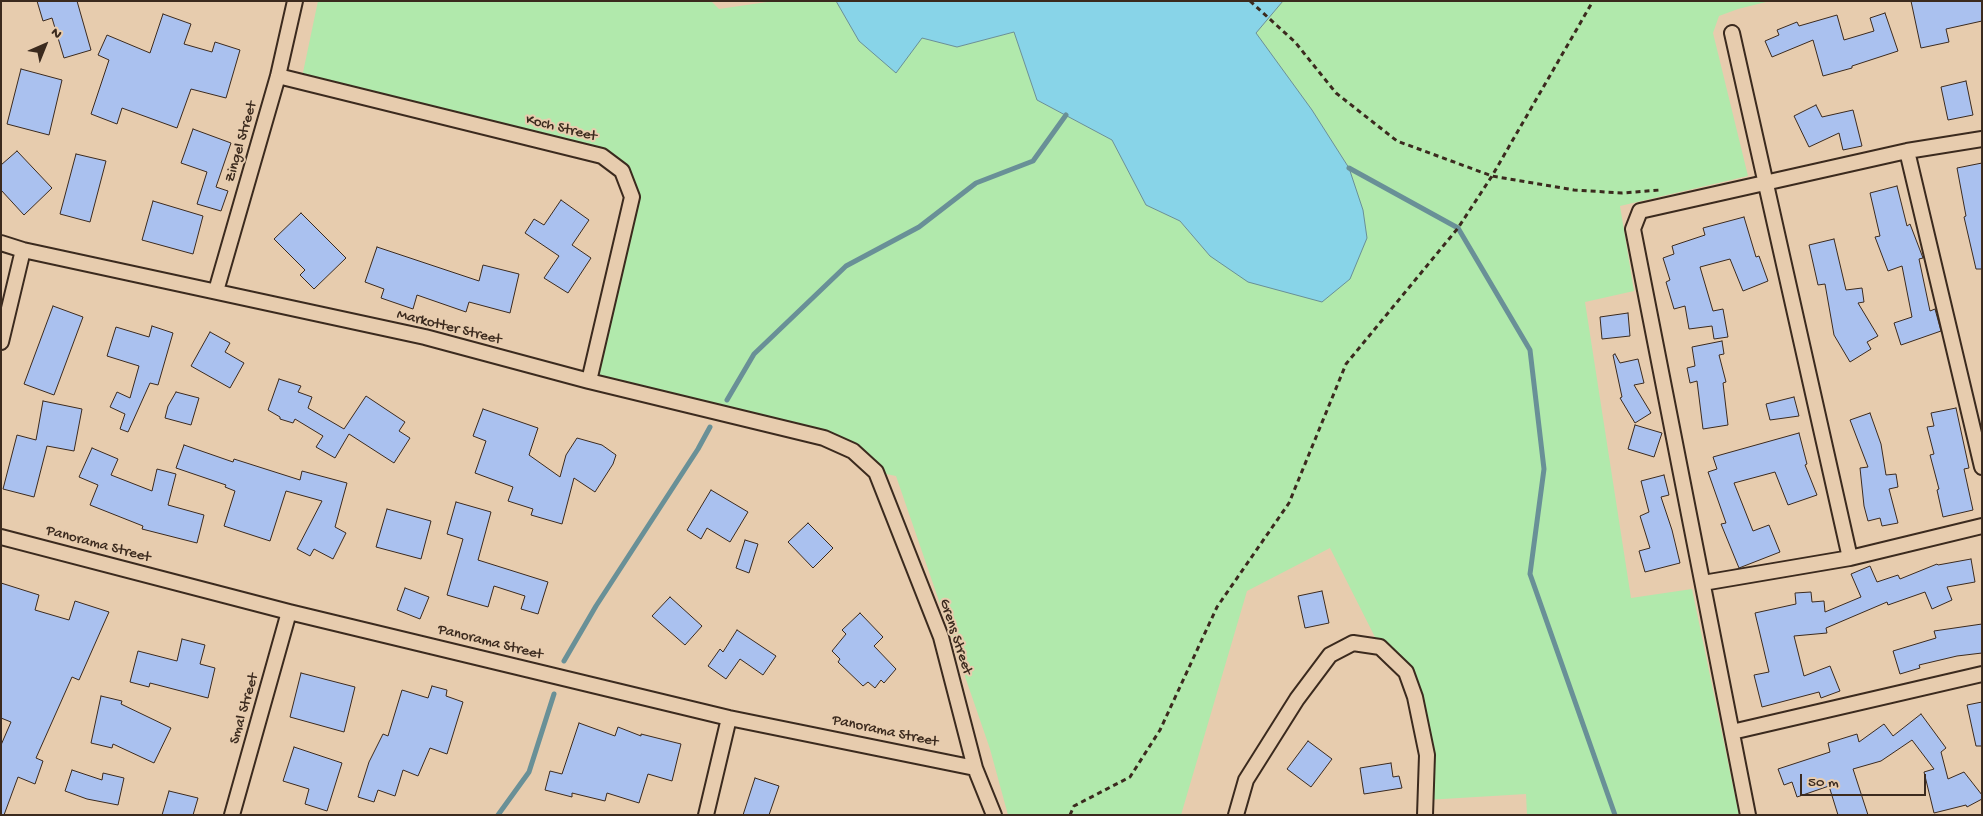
<!DOCTYPE html>
<style>
body{margin:0}
#map{position:relative;width:1983px;height:816px;overflow:hidden;background:#e7ccae;font-family:"Gochi Hand",sans-serif}
canvas{display:block}
.frame{position:absolute;inset:0;border:2px solid #3b2a1e;pointer-events:none}
.north{position:absolute;left:20px;top:20px;width:50px;height:50px;-webkit-text-stroke:4px #e7ccae;paint-order:stroke;rotate:44deg;font-size:14px;font-weight:700;line-height:20px;text-align:center;color:#3b2a1e}
.north::after{content:'';display:block;margin:auto;width:18px;height:22px;background:#3b2a1e;clip-path:polygon(50% 0,100% 100%,50% 72%,0 100%)}
.scale{position:absolute;left:1800px;top:774px;width:126px;height:22px;box-sizing:border-box;border:2px solid #3b2a1e;border-top:0;padding-left:6px;font-size:15px;line-height:18px;white-space:nowrap;color:#3b2a1e;-webkit-text-stroke:4px #e7ccae;paint-order:stroke}
</style>
<div id="map">
<canvas width="1983" height="816"></canvas>
<div class="frame"></div>
<div class="north">N</div>
<div class="scale">50 m</div>
</div>
<script>
const ctx = document.querySelector('canvas').getContext('2d');
ctx.lineJoin = 'round';
function paint(path, color) { ctx.fillStyle = color; ctx.fill(path, 'evenodd'); }
const toPath = rows => new Path2D(rows.map(r => 'M' + r).join(''));
function strokePath(path, color, width, dash) { ctx.strokeStyle = color; ctx.lineWidth = width; ctx.lineCap = dash ? 'butt' : 'round'; ctx.setLineDash(dash || []); ctx.stroke(path); }
function label(font, color, halo, rows, align = 'center') {
  ctx.font = font + ' "Gochi Hand",sans-serif'; ctx.lineWidth = 4; ctx.setLineDash([]); ctx.textBaseline = 'middle'; ctx.strokeStyle = halo; ctx.fillStyle = color; for (const [text, x, y, turn = 0] of rows) {
    ctx.save(); ctx.translate(x, y); ctx.rotate((+turn || 0) * Math.PI / 180); ctx.textAlign = isNaN(turn) ? turn : align; if (halo) ctx.strokeText(text, 0, 0); ctx.fillText(text, 0, 0); ctx.restore();
  }
}
const green = toPath([
 [318,1,711,1,719,9,774,1,836,1,859,41,922,38,957,47,1014,32,1037,100,1112,140,1146,205,1180,221,1210,256,1349,168,1312,110,1256,33,1283,1,1770,1,1738,9,1719,16,1713,33,1748,176,1620,206,1634,291,1585,302,1631,598,1692,589,1739,815,1527,815,1526,794,1426,800,1415,697,1380,647,1330,548,1247,591,1181,815,1008,815,990,749,896,476,876,472,853,451,589,381,631,197,622,171,602,156,301,82]
]);
const water = toPath([
 [836,1,1283,1,1256,33,1312,110,1349,168,1363,210,1367,238,1350,279,1322,302,1248,282,1210,256,1180,221,1146,205,1112,140,1037,100,1014,32,957,47,922,38,896,73,859,41,836,1]
]);
const stream = toPath([
 [1349,168,1458,228,1530,350,1544,469,1530,574,1615,815],
 [727,400,754,354,846,266,919,227,976,183,1033,161,1066,115],
 [564,661,596,606,698,449,710,427],
 [498,815,529,772,554,694]
]);
const building = toPath([
 [37,1,77,1,91,50,64,58,52,18,43,21,37,1],
 [1911,1,1982,1,1982,21,1946,29,1949,42,1921,48,1911,1],
 [1885,13,1898,51,1852,66,1852,68,1823,76,1813,40,1772,57,1765,41,1779,35,1777,30,1797,22,1799,26,1837,15,1844,40,1874,31,1870,18,1885,13],
 [163,14,191,24,184,44,212,52,215,42,240,50,226,98,191,89,177,128,122,108,117,124,91,114,109,60,98,55,107,35,150,53,163,14],
 [21,69,62,80,49,135,7,124,21,69],
 [1966,81,1973,115,1948,120,1941,87,1966,81],
 [1816,105,1822,117,1853,110,1862,146,1843,150,1839,133,1809,147,1794,116,1816,105],
 [193,129,231,143,216,187,228,191,221,211,197,204,207,172,181,163,193,129],
 [17,151,52,188,24,215,1,190,1,165,17,151],
 [76,154,106,161,90,222,60,214,76,154],
 [1982,163,1982,269,1976,269,1964,217,1966,216,1957,168,1982,163],
 [1897,186,1907,226,1910,224,1923,258,1919,259,1930,311,1935,309,1941,331,1901,345,1894,323,1912,317,1902,266,1888,271,1875,237,1880,236,1870,193,1897,186],
 [561,200,589,220,572,245,591,258,568,293,544,278,559,256,525,233,534,219,544,225,561,200],
 [153,201,203,216,193,254,142,240,153,201],
 [301,213,346,258,314,289,300,275,305,270,274,239,301,213],
 [1744,217,1756,257,1759,256,1768,281,1743,291,1730,259,1700,267,1713,311,1723,309,1728,337,1714,339,1712,326,1689,329,1685,306,1674,309,1666,282,1670,280,1663,258,1674,254,1672,246,1705,235,1703,228,1744,217],
 [1834,239,1846,290,1862,288,1864,302,1858,303,1878,336,1867,342,1871,349,1850,362,1834,335,1825,284,1818,285,1809,245,1834,239],
 [377,247,479,281,483,265,519,274,510,313,469,302,466,312,417,295,413,309,381,298,384,289,365,282,377,247],
 [53,306,83,317,54,395,24,384,53,306],
 [1628,313,1630,336,1602,339,1600,317,1628,313],
 [152,326,173,333,158,385,150,383,128,432,120,429,125,414,110,407,117,392,130,398,139,366,107,356,116,327,149,337,152,326],
 [210,332,230,343,225,352,244,363,230,388,191,366,210,332],
 [1722,341,1724,354,1719,355,1726,382,1723,383,1728,425,1703,429,1697,381,1690,383,1687,368,1695,366,1692,347,1722,341],
 [1615,354,1620,363,1638,359,1644,383,1634,385,1651,413,1635,423,1620,398,1622,397,1613,355,1615,354],
 [279,379,301,386,298,392,312,397,308,408,344,429,366,396,405,422,399,431,410,438,394,463,349,434,335,458,316,447,323,436,295,419,293,423,280,419,280,417,268,410,279,379],
 [176,392,199,398,191,425,165,418,168,406,176,392],
 [1794,397,1799,416,1770,420,1766,404,1794,397],
 [43,401,82,409,74,451,47,446,34,497,3,489,17,435,36,440,43,401],
 [1956,408,1969,468,1964,469,1973,510,1943,517,1937,490,1939,489,1930,455,1934,454,1927,427,1934,426,1931,413,1956,408],
 [483,409,538,428,529,455,560,477,566,455,577,438,602,445,616,455,613,464,595,492,574,478,562,524,531,515,533,509,508,501,513,487,475,473,486,441,473,436,483,409],
 [1870,413,1881,444,1886,475,1896,474,1898,487,1889,489,1898,523,1882,526,1880,518,1868,521,1864,506,1860,468,1868,467,1850,420,1870,413],
 [1635,425,1662,433,1654,457,1628,449,1635,425],
 [1799,433,1807,464,1805,465,1817,495,1788,505,1775,472,1734,483,1753,531,1769,525,1780,552,1739,568,1721,524,1726,523,1708,472,1717,469,1713,457,1799,433],
 [184,445,233,462,234,459,300,480,302,471,347,483,335,527,346,533,333,559,314,549,310,556,297,549,322,501,286,491,270,541,224,526,235,491,225,487,226,485,176,468,184,445],
 [92,448,118,459,111,475,152,491,157,469,176,474,168,505,204,515,197,543,142,529,143,526,90,505,98,485,79,477,92,448],
 [1664,475,1669,495,1661,497,1672,530,1680,563,1645,572,1639,551,1650,548,1640,516,1649,512,1641,481,1664,475],
 [711,490,748,512,730,542,707,528,701,539,687,530,711,490],
 [456,502,491,512,478,560,548,582,538,614,521,609,525,596,494,586,488,607,447,595,463,539,447,534,456,502],
 [387,509,431,521,421,559,376,547,387,509],
 [808,523,833,548,813,568,788,542,808,523],
 [745,540,758,544,749,573,736,568,745,540],
 [1971,559,1975,582,1947,587,1952,600,1932,609,1925,592,1888,605,1887,602,1826,628,1827,633,1794,636,1804,676,1830,666,1840,691,1821,698,1819,692,1762,707,1754,675,1769,672,1755,613,1796,604,1795,593,1811,592,1812,602,1824,601,1825,612,1861,597,1851,574,1870,566,1877,582,1898,575,1900,579,1937,564,1938,565,1971,559],
 [1,583,39,595,35,610,69,620,75,601,109,612,79,680,72,677,36,758,43,761,35,784,18,777,4,815,1,815,1,745,11,722,1,718,1,583],
 [405,588,429,597,420,619,397,610,405,588],
 [1322,591,1329,623,1305,628,1298,596,1322,591],
 [670,597,702,626,685,645,652,616,670,597],
 [860,613,883,637,874,646,896,669,884,683,881,680,875,688,868,682,863,686,838,662,840,659,832,651,846,634,842,630,860,613],
 [1982,624,1982,653,1957,656,1919,665,1920,668,1900,674,1893,651,1936,638,1934,631,1982,624],
 [737,630,776,656,763,675,740,659,726,679,708,666,720,649,723,652,737,630],
 [182,639,205,645,200,664,215,668,208,698,150,683,149,687,130,682,138,651,177,661,182,639],
 [301,673,355,687,344,732,290,717,301,673],
 [432,686,447,690,446,696,463,702,447,754,430,748,418,776,403,770,395,796,378,790,374,802,358,797,369,762,383,734,388,736,402,690,428,698,432,686],
 [101,696,122,701,121,704,171,728,154,763,113,744,112,748,91,743,101,696],
 [1982,702,1982,746,1976,746,1967,705,1982,702],
 [1921,714,1946,748,1941,752,1948,779,1964,772,1982,795,1982,799,1967,807,1966,805,1934,813,1924,772,1934,769,1912,740,1881,761,1853,769,1868,815,1838,815,1829,786,1797,797,1792,782,1784,785,1778,769,1830,752,1828,743,1857,734,1859,742,1884,724,1893,736,1921,714],
 [579,723,615,736,618,727,641,736,641,734,681,744,672,781,648,774,639,803,607,793,605,801,572,793,572,797,545,790,550,771,562,774,579,723],
 [1308,741,1332,759,1311,787,1287,769,1308,741],
 [294,747,342,763,327,811,305,804,309,789,283,781,294,747],
 [1391,763,1393,777,1399,776,1402,788,1364,794,1360,768,1391,763],
 [72,770,102,780,103,773,124,778,118,805,87,799,65,791,72,770],
 [755,778,779,786,769,815,743,815,755,778],
 [169,791,198,798,193,815,162,815,169,791]
]);
const path = toPath([
 [1250,1,1295,42,1336,93,1397,141,1492,176,1574,190,1622,193,1660,190],
 [1070,815,1074,806,1130,777,1160,730,1217,607,1289,503,1346,364,1458,228,1492,176,1593,1]
]);
const street = toPath([
 [1732,33,1850,558],
 [278,76,602,156,622,171,632,197,589,381],
 [1907,151,1982,467],
 [1,243,23,250,425,337,589,381,824,438,853,451,876,472,941,637,975,768,994,815],
 [216,291,278,76,295,1],
 [1,342,23,250],
 [1,537,289,612,729,718,975,768],
 [1703,583,1850,558,1982,526],
 [1732,732,1982,674],
 [232,815,289,612],
 [706,815,729,718],
 [1236,815,1246,780,1297,699,1330,655,1353,643,1380,647,1406,672,1415,697,1427,755,1425,815],
 [1748,815,1633,229,1640,211,1907,151,1982,139]
]);
const streetNames = [
 ["Koch Street",561,129,14],
 ["Zingel Street",242,142,-74],
 ["Markotter Street",449,328,14],
 ["Panorama Street",98,545,15],
 ["Grens Street",955,637,72],
 ["Panorama Street",490,643,14],
 ["Smal Street",245,709,-74],
 ["Panorama Street",885,732,12]
];
paint(green, '#b1e9ac');
paint(water, '#88d4e8');
strokePath(water, '#699097', 1);
strokePath(stream, '#699097', 5);
paint(building, '#aac1ef');
strokePath(building, '#3b2a1e', 1);
strokePath(street, '#3b2a1e', 18);
strokePath(path, '#3b2a1e', 3, [5, 4]);
strokePath(street, '#e7ccae', 14);
label('15px', '#3b2a1e', '#e7ccae', streetNames);
</script>
